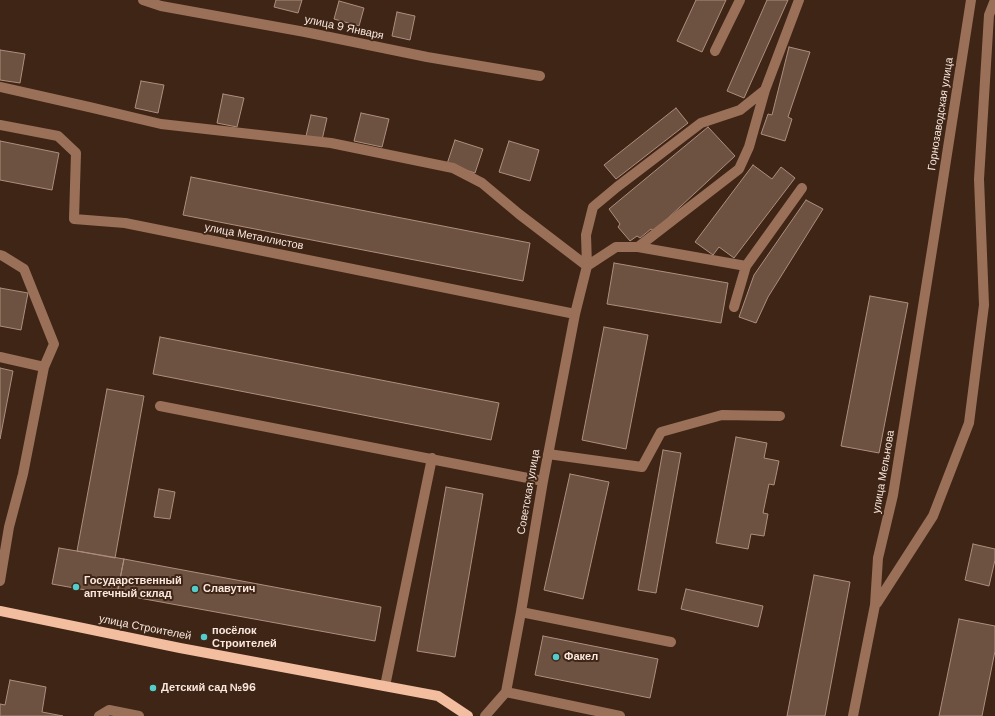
<!DOCTYPE html>
<meta charset="utf-8">
<style>
body{margin:0}
canvas{display:block;background:#3e2516}
</style>
<canvas width="995" height="716"></canvas>
<script>
const ctx = document.querySelector('canvas').getContext('2d');
ctx.lineJoin = 'round';
function paint(path, color) { ctx.fillStyle = color; ctx.fill(path, 'evenodd'); }
const toPath = rows => new Path2D(rows.map(r => 'M' + r).join(''));
function strokePath(path, color, width, dash) { ctx.strokeStyle = color; ctx.lineWidth = width; ctx.lineCap = dash ? 'butt' : 'round'; ctx.setLineDash(dash || []); ctx.stroke(path); }
function label(font, color, halo, rows, align = 'center') {
  ctx.font = font + ' "DM Sans",sans-serif'; ctx.lineWidth = 4; ctx.setLineDash([]); ctx.textBaseline = 'middle'; ctx.strokeStyle = halo; ctx.fillStyle = color; for (const [text, x, y, turn = 0] of rows) {
    ctx.save(); ctx.translate(x, y); ctx.rotate((+turn || 0) * Math.PI / 180); ctx.textAlign = isNaN(turn) ? turn : align; if (halo) ctx.strokeText(text, 0, 0); ctx.fillText(text, 0, 0); ctx.restore();
  }
}
const building = toPath([
 [276,0,302,0,298,13,274,7,276,0],
 [696,0,726,0,702,52,677,41,696,0],
 [767,0,788,0,744,98,727,91,767,0],
 [339,1,364,8,359,26,334,19,339,1],
 [397,12,415,16,410,40,392,36,397,12],
 [789,47,810,52,788,117,792,119,785,141,761,134,768,114,772,115,789,47],
 [0,50,25,54,20,83,0,80,0,50],
 [141,81,164,85,158,113,135,108,141,81],
 [223,94,244,98,237,127,217,123,223,94],
 [676,108,688,123,616,179,604,165,676,108],
 [361,113,389,119,382,147,354,141,361,113],
 [311,115,327,118,322,140,306,136,311,115],
 [708,127,735,156,654,231,651,229,640,238,637,236,630,241,618,227,620,224,609,209,708,127],
 [455,140,483,149,475,173,447,164,455,140],
 [0,141,59,153,52,190,0,180,0,141],
 [509,141,539,150,530,181,499,172,509,141],
 [753,165,772,179,781,167,795,178,734,258,719,247,713,255,695,242,753,165],
 [191,177,530,243,523,281,183,215,191,177],
 [806,200,823,209,768,297,756,323,739,317,754,275,806,200],
 [614,263,728,283,721,323,607,304,614,263],
 [0,288,28,293,21,330,0,326,0,288],
 [870,296,908,303,879,453,841,446,870,296],
 [604,327,648,335,626,449,582,440,604,327],
 [160,337,499,403,491,440,153,374,160,337],
 [0,368,13,371,0,439,0,368],
 [107,389,144,396,115,558,77,551,107,389],
 [736,437,767,443,764,458,779,461,774,485,769,484,763,513,768,514,764,536,751,534,748,549,716,543,736,437],
 [663,450,681,453,656,593,638,590,663,450],
 [570,474,609,482,583,599,544,590,570,474],
 [446,487,483,494,455,657,417,651,446,487],
 [159,489,175,492,170,519,154,517,159,489],
 [973,544,995,549,995,560,989,586,965,580,973,544],
 [59,548,124,559,117,594,108,592,108,594,52,584,59,548],
 [124,559,381,607,375,641,117,594,124,559],
 [814,575,850,582,825,716,787,716,814,575],
 [686,589,763,606,758,627,681,609,686,589],
 [959,619,995,626,995,651,982,716,939,716,959,619],
 [543,636,658,659,650,698,535,675,543,636],
 [10,680,46,687,42,712,63,716,0,716,0,704,5,705,10,680]
]);
const minor = toPath([
 [143,0,161,6,305,32,427,57,540,76],
 [715,51,740,0],
 [0,87,89,107,161,124,331,143,453,168,482,183,519,214,587,266],
 [0,125,58,136,76,153,74,219,125,223,575,314],
 [638,247,739,169,749,147,765,90,799,0],
 [0,255,3,256,24,269,54,344,44,367],
 [587,266,616,247,638,247,746,266,802,188],
 [734,307,746,266],
 [0,357,44,367,23,474,9,527,0,581],
 [160,406,543,481],
 [548,454,642,467,661,432,722,415,780,416],
 [877,603,933,516,969,423,984,305,979,179,989,15,995,0],
 [521,612,671,642],
 [385,686,432,458],
 [506,692,620,716],
 [99,716,109,710,139,716],
 [485,716,506,692,521,612,543,481,575,314,587,266,586,235,593,207,617,187,701,123,740,110,765,90],
 [853,716,875,605,878,558,893,495,935,231,971,0]
]);
const major = toPath([
 [0,611,180,648,438,696,468,716]
]);
const markers = [
 [76,587,4,"#53cdcb"],
 [195,589,4,"#53cdcb"],
 [204,637,4,"#53cdcb"],
 [556,657,4,"#53cdcb"],
 [153,688,4,"#53cdcb"]
];
const streetNames = [
 ["улица 9 Января",344,28,12],
 ["Горнозаводская улица",941,114,-81],
 ["улица Металлистов",254,237,11],
 ["улица Мельнова",884,472,-80],
 ["Советская улица",529,492,-80],
 ["улица Строителей",145,628,11]
];
const poiNames = [
 ["Государственный",84,581],
 ["аптечный склад",84,594],
 ["Славутич",203,589],
 ["посёлок",212,631],
 ["Строителей",212,644],
 ["Факел",564,657],
 ["Детский сад №96",161,688]
];
paint(building, '#6d5141');
strokePath(building, '#ae8e7d', 1);
strokePath(minor, '#9b7058', 10);
strokePath(major, '#f3bda0', 10);
for (const [x, y, r, color] of markers) { const dot = new Path2D(); dot.arc(x, y, r, 0, 2 * Math.PI); ctx.fillStyle = color; ctx.fill(dot); strokePath(dot, '#3e2516', 1.5); }
label('11px', '#fae8df', '#3e2516', streetNames);
label('bold 11px', '#fae8df', '#3e2516', poiNames, 'left');
</script>
